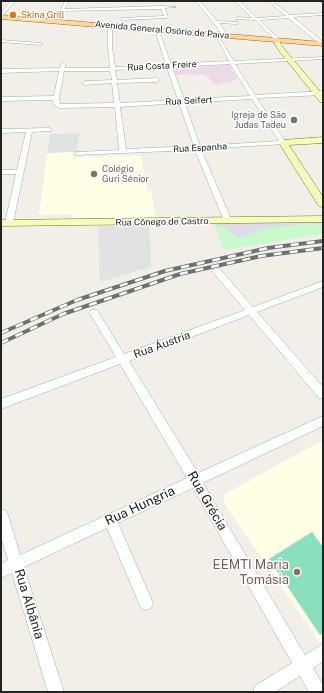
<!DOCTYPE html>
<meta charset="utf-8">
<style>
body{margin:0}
#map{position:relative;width:324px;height:693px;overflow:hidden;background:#f2efe9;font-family:"Public Sans",sans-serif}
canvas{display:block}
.frame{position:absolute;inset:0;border:2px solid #222;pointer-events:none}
</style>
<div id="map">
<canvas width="324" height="693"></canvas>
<div class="frame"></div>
</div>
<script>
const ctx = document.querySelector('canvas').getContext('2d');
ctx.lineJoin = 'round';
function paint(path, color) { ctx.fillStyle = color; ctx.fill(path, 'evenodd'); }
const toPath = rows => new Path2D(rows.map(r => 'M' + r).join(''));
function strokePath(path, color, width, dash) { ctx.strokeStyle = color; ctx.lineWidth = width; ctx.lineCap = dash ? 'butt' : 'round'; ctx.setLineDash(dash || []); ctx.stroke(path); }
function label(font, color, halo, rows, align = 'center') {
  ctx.font = font + ' "Public Sans",sans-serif'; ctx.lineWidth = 3; ctx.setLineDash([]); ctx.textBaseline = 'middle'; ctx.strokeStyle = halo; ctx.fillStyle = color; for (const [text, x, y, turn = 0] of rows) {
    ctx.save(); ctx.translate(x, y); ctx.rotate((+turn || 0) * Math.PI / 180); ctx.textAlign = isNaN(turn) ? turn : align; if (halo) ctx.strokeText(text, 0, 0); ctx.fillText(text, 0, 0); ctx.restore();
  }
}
const industrial = toPath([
 [229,65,238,79,233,80,231,83,222,82,220,84,215,84,205,74,176,75,173,68]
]);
const education = toPath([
 [79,133,77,157,141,156,148,191,151,191,156,217,74,218,73,214,39,215,50,134],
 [323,440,323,642,320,643,224,503,225,494]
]);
const park = toPath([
 [323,222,323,234,224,250,214,223]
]);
const pitch = toPath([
 [312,532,323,547,323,633,320,635,269,559]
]);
const parking = toPath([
 [79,133,77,152,47,153,50,134],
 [98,226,149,226,151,267,100,282]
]);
const plaza = toPath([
 [323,222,323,225,306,224,268,228,238,238,222,226,215,226,214,223]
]);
const street = toPath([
 [11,1,15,1,1,17,1,13,11,1],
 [65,1,69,1,64,9,162,6,176,7,165,8,168,17,166,18,122,20,121,18,164,16,161,9,60,11,65,1],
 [196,1,200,1,217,21,238,22,237,24,219,23,229,37,225,37,196,1],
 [235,1,239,1,257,18,286,16,268,1,272,1,290,15,323,13,323,15,293,17,323,42,323,44,320,44,288,18,259,20,280,40,276,41,255,20,236,19,237,17,252,18,235,1],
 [319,1,323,1,323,3,320,2,319,1],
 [108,25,112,26,112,47,115,67,166,65,155,30,157,29,159,30,171,64,229,61,217,38,219,37,234,61,323,57,323,59,235,64,255,95,323,91,323,95,257,98,286,143,285,144,201,149,232,221,231,223,225,223,224,221,195,150,75,155,75,153,77,152,119,150,115,107,59,108,54,105,53,100,1,101,1,97,54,96,59,71,1,73,1,69,60,68,61,64,63,63,65,64,65,68,110,68,108,47,108,25],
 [230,64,250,96,184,99,172,67,230,64],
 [167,68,178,100,120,103,117,83,157,82,160,80,157,78,117,80,115,70,167,68],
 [64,71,110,71,112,80,85,81,82,83,85,85,112,83,114,103,60,104,59,98,64,71],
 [252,99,279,141,200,146,185,103,252,99],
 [179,103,194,146,126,149,120,107,179,103],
 [1,40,41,43,43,44,41,45,1,42,1,40],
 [49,128,52,130,51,131,32,132,13,223,9,225,6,225,5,223,16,174,1,174,1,170,17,170,26,132,1,133,1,129,49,128],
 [216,267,219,268,253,307,323,281,323,287,257,312,323,387,323,399,319,398,249,315,129,361,198,473,323,416,323,426,203,483,305,655,323,644,323,661,313,668,323,685,323,692,309,692,300,676,275,692,253,692,255,686,292,663,193,488,118,523,153,603,151,608,146,610,141,608,107,528,24,567,64,692,48,692,12,573,1,578,1,564,8,560,1,537,1,509,6,511,8,515,20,555,187,478,120,364,1,409,1,399,116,357,89,312,91,310,97,310,124,354,245,310,213,272,212,270,216,267]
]);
const secondary = toPath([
 [276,39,280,39,280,43,285,50,323,95,323,102,320,102,280,52,274,43,276,39],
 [323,137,323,143,289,145,323,197,323,208,318,205,279,143,283,140,323,137],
 [323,216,323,222,1,226,1,220,323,216]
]);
const primary = toPath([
 [1,15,323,42,323,46,1,19,1,15]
]);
const rail = toPath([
 [1,333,77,300,165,271,268,248,323,241],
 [1,343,63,314,180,274,261,256,323,248]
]);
const markers = [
 [13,15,4,"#e8710a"],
 [294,120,4,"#6b7280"],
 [94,174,4,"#8d6e63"],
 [297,572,4,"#8d6e63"]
];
const farFoodnames = [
 ["Skina Grill",21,15]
];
const farStreetnames = [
 ["Avenida General Osório de Paiva",162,30,5],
 ["Rua Costa Freire",162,66,-3],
 ["Rua Seifert",189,101,-3],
 ["Rua Espanha",200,148,-3],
 ["Rua Cônego de Castro",162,222,-1]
];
const farWorshipnames = [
 ["Igreja de São",286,115],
 ["Judas Tadeu",286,125]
];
const farEducationnames = [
 ["Colégio",102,169],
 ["Guri Sênior",102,179]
];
const streetNames = [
 ["Rua Áustria",162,345,-20]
];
const nearStreetnames = [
 ["Rua Grécia",207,501,60],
 ["Rua Hungria",140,506,-25],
 ["Rua Albânia",29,604,73]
];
const nearEducationnames = [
 ["EEMTI Maria",289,565],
 ["Tomásia",289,580]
];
paint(industrial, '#ebdbe8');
paint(education, '#ffffe5');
paint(park, '#c8facc');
paint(pitch, '#88e0be');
paint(parking, '#e2e2e2');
paint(plaza, '#dddde8');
strokePath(street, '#a9a9a9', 1);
strokePath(secondary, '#707d05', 1);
strokePath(primary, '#a06b00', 1);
paint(street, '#fff');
paint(secondary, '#f7fabf');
paint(primary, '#fcd6a4');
strokePath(rail, '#707070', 4);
strokePath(rail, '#fff', 2.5, [8]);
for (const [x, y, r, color] of markers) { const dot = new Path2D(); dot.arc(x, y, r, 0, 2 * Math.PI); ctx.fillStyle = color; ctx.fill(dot); strokePath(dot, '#fff', 1.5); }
label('9px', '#c56008', '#fff', farFoodnames, 'left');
label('9px', '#222', '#fff', farStreetnames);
label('9px', '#5b616d', '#fff', farWorshipnames, 'right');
label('9px', '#785e54', '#fff', farEducationnames, 'left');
label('11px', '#222', '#fff', streetNames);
label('13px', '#222', '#fff', nearStreetnames);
label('13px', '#785e54', '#fff', nearEducationnames, 'right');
</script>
